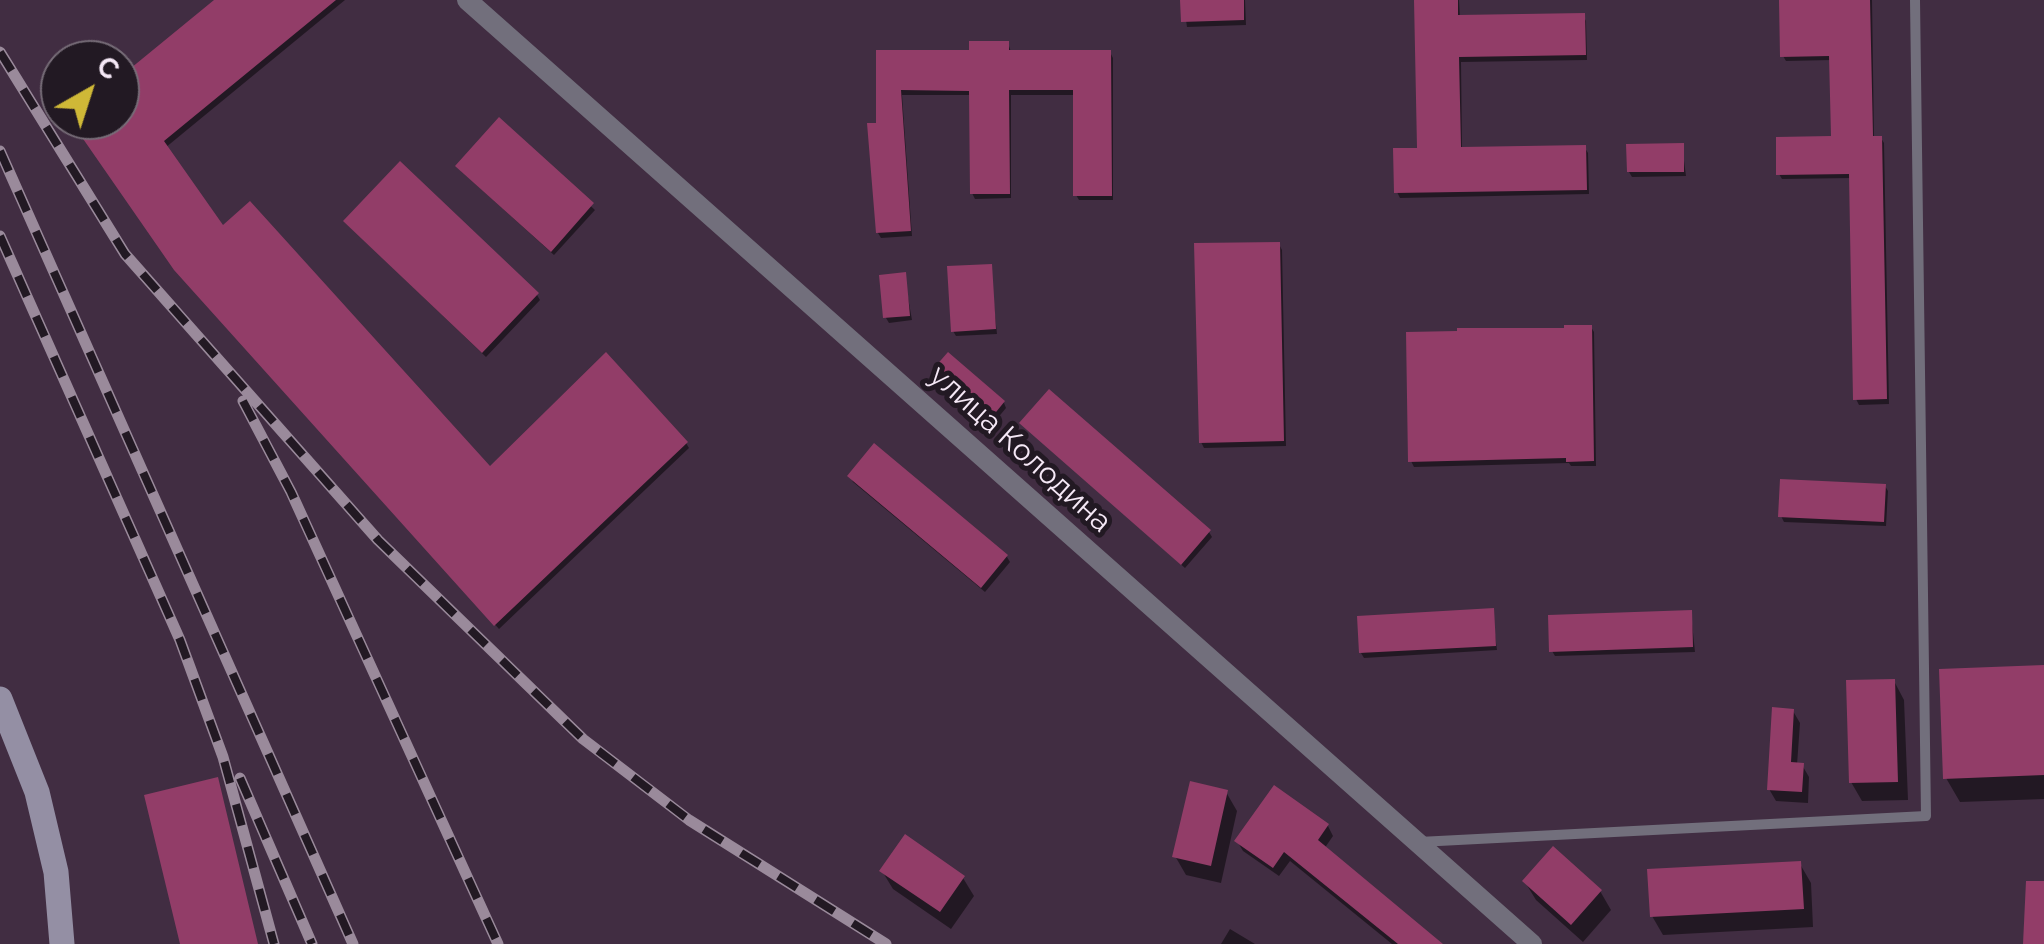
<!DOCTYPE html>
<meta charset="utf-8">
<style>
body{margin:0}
#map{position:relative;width:2044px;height:944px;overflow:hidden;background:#412d42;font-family:Raleway,sans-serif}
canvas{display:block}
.north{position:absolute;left:40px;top:40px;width:100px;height:100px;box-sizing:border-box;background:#221923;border:2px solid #766c77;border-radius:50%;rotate:39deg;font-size:28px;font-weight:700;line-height:40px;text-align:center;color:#f5e8f6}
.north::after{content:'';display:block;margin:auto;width:35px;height:45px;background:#cfb837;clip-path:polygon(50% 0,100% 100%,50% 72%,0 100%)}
</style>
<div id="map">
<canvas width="2044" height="944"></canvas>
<div class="north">С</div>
</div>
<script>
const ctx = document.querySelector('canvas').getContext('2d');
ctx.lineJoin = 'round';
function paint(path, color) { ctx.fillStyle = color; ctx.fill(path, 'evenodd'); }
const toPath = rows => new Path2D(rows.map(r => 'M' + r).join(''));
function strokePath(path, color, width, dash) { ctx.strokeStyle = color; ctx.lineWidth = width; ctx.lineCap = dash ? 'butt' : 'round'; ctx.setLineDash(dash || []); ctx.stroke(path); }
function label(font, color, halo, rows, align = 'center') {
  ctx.font = font + ' Raleway,sans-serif'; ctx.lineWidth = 10; ctx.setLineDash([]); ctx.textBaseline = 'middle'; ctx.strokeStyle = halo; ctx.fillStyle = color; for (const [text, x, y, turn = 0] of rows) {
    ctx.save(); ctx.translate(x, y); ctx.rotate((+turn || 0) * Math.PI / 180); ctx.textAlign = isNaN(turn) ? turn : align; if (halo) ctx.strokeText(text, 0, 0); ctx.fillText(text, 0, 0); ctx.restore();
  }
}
const shadow = toPath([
 [218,0,345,0,165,148,222,229,490,470,686,443,689,448,499,629,180,275,73,120,120,120,120,81],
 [1183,0,1245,0,1246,25,1187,27],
 [1417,0,1459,0,1460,18,1583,15,1586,21,1587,60,1461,62,1462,149,1585,148,1588,153,1589,194,1400,198,1397,192,1420,150],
 [1782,0,1872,0,1874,138,1881,138,1884,143,1889,404,1859,405,1856,399,1852,178,1782,179,1779,174,1834,139,1832,60,1786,61,1783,56],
 [1008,43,1011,52,1110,52,1113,58,1113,200,1079,200,1076,195,1076,95,1011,95,1011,198,975,199,972,193,972,95,902,95,912,236,881,238,878,233,878,52,971,52],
 [499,121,595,210,554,255,461,171],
 [1682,145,1686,176,1632,177,1629,172],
 [349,226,537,295,540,300,486,357],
 [1279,244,1282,250,1286,446,1204,448,1201,442],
 [990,266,997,334,956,336,953,331],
 [904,275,912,320,889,323,886,318],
 [1591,327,1594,332,1596,466,1571,466,1569,463,1414,467,1411,461],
 [940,373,1004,403,1006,408,996,420],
 [1022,424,1209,532,1212,537,1185,568],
 [875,447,1007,557,1010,562,985,592,853,482,850,476],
 [1885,486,1888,491,1886,526,1784,522,1781,516],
 [1492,611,1497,650,1364,658,1361,653],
 [1691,613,1695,652,1555,656,1552,651],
 [2044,668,2044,799,1960,802,1946,778],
 [1894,681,1904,700,1908,800,1862,801,1851,782],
 [1793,711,1800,723,1797,765,1802,765,1809,777,1808,803,1776,801,1769,789],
 [1226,792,1237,811,1221,883,1186,875,1175,856],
 [1328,826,1333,836,1324,849,1439,944,1392,944,1290,861,1279,876,1243,851,1237,841],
 [1800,864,1811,883,1813,927,1663,935,1652,916],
 [882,871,963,878,974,896,951,929,893,889],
 [1525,882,1600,891,1611,910,1583,942,1536,900],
 [1230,929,1255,944,1221,944]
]);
const building = toPath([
 [214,0,336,0,164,141,223,225,250,201,490,466,606,352,688,442,494,626,174,270,70,120,120,120,120,77],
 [1180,0,1244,0,1244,20,1181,22],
 [1414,0,1458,0,1458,15,1585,13,1586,55,1459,57,1461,147,1586,145,1587,190,1394,193,1393,148,1417,148],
 [1779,0,1870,0,1873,136,1882,136,1887,399,1853,400,1849,174,1776,175,1776,137,1831,136,1829,56,1780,57],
 [969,41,1009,41,1009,50,1111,50,1112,196,1073,196,1073,90,1009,90,1010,194,970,194,969,91,901,90,911,231,876,233,867,123,876,123,876,50,969,50],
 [499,117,594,203,551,252,455,166],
 [1684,143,1684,172,1627,172,1626,144],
 [400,161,539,293,482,353,343,221],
 [1280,242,1284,441,1199,443,1194,243],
 [992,264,996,329,951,332,947,266],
 [906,272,910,316,883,318,879,275],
 [1564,325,1592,325,1594,461,1566,462,1566,458,1408,462,1406,332,1457,331,1457,328,1564,328],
 [948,352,1005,401,992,417,934,368],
 [1049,389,1211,530,1181,565,1019,423],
 [874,443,1008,555,981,588,847,476],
 [1780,479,1886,484,1884,522,1778,517],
 [1494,608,1496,646,1359,653,1357,616],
 [1692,610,1693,647,1549,652,1548,615],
 [2044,665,2044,775,1943,779,1939,669],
 [1895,679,1898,782,1849,783,1846,680],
 [1772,707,1794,709,1791,762,1804,763,1802,792,1767,790],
 [218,777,258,944,180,944,144,795],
 [1190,781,1228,790,1211,866,1172,857],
 [1274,785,1329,824,1318,840,1443,944,1398,944,1284,852,1273,868,1234,841],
 [905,834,965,876,940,912,879,871],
 [1553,846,1602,890,1571,925,1522,881],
 [1801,861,1804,909,1650,917,1647,869],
 [2026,881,2044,881,2044,944,2023,944]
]);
const lane = toPath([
 [1419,842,1926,816,1915,0]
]);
const street = toPath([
 [467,0,1532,944]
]);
const secondary = toPath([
 [0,699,37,792,56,872,62,944]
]);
const rail = toPath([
 [0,52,125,254,378,540,583,739,689,820,886,944],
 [0,151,353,944],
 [0,236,180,640,223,757,274,944],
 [243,401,291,492,498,944],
 [240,778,312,944]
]);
const streetNames = [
 ["улица Колодина",1020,449,42]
];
paint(shadow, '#0007');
paint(building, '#923d68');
strokePath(lane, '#726f7c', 10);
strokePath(street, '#726f7c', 20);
strokePath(secondary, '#948fa4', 25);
strokePath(rail, '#9a8a9b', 11);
strokePath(rail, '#221923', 8, [22]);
label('30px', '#f5e8f6', '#221923', streetNames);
</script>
